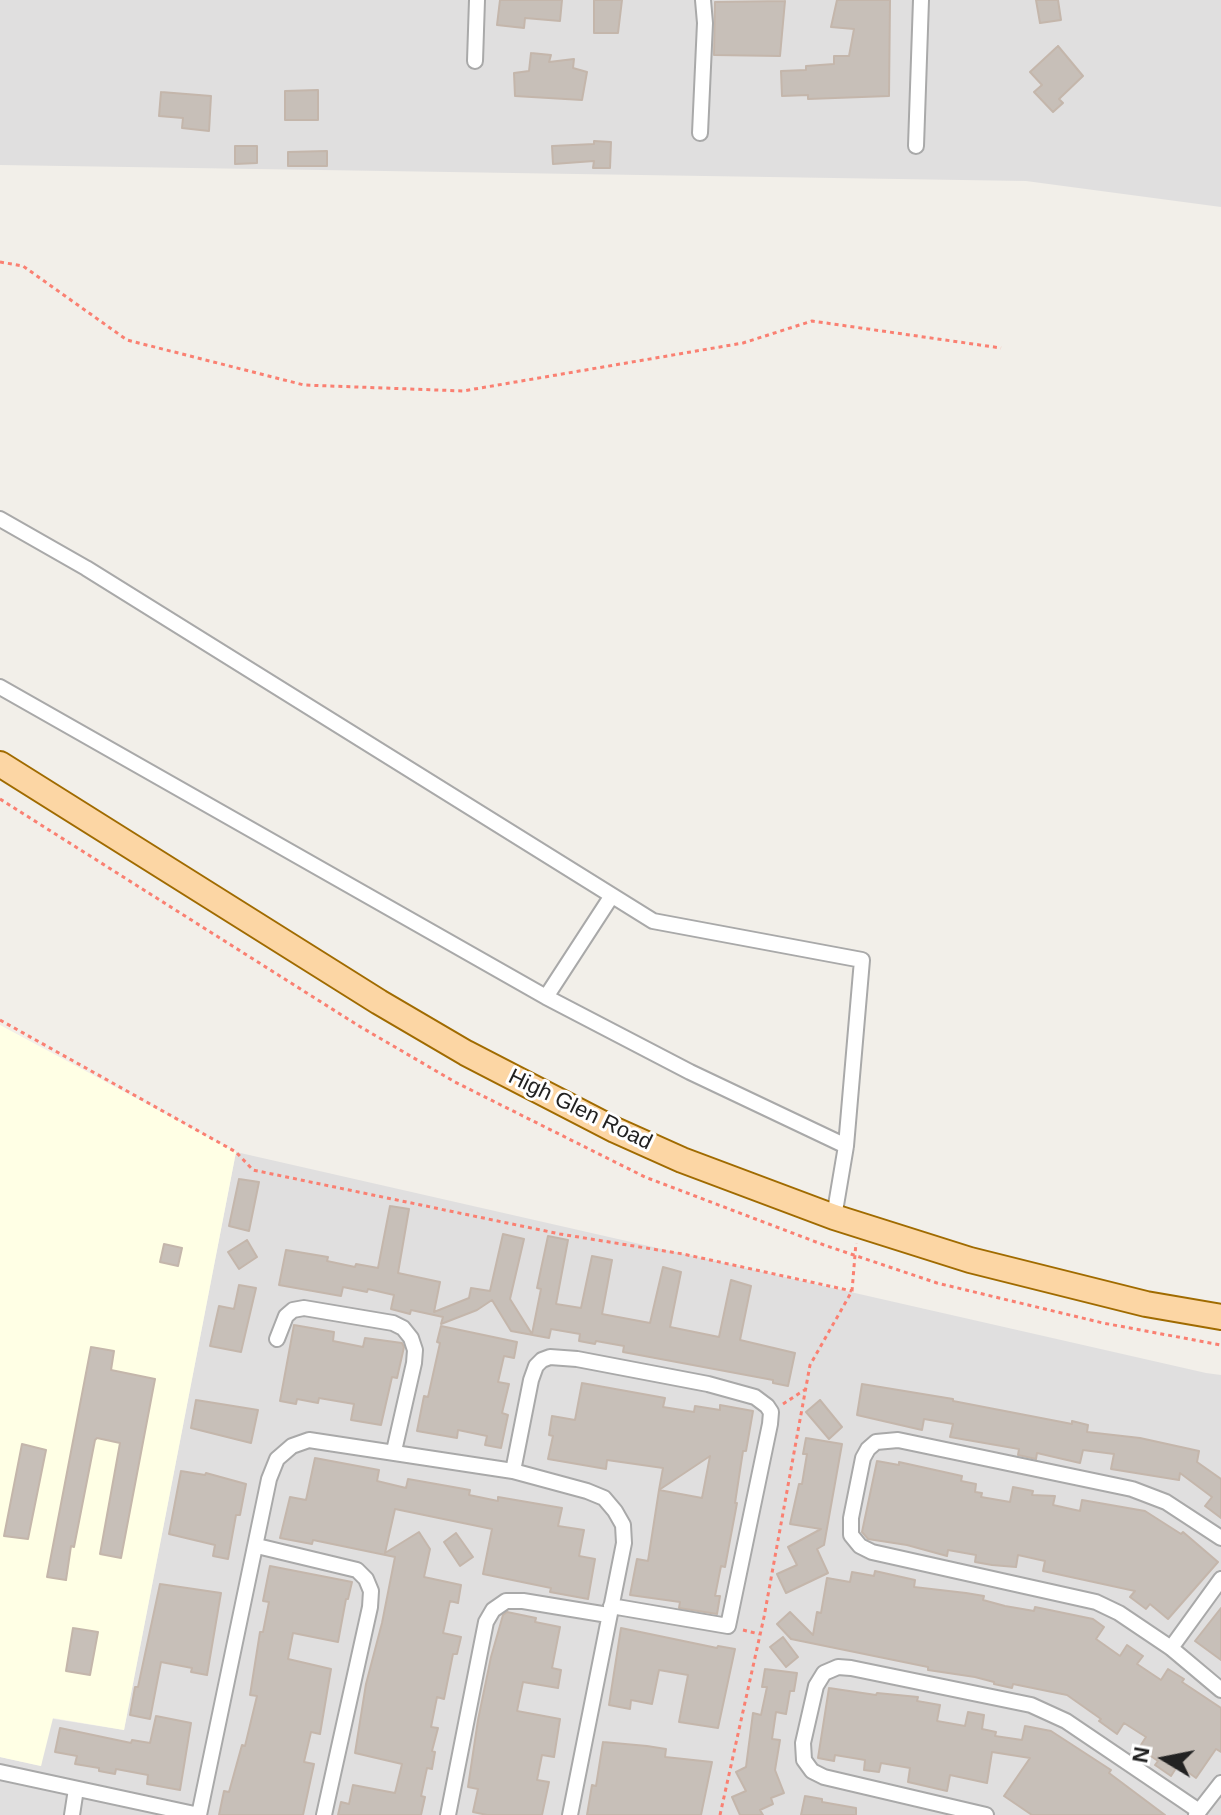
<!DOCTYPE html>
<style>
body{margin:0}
#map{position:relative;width:1221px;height:1815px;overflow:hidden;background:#f2efe9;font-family:Helvetica,sans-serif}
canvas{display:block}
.north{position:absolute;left:1125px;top:1719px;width:80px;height:80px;-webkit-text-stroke:6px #fff;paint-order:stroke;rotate:280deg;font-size:22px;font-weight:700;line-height:32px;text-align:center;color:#222}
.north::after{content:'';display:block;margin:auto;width:28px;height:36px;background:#222;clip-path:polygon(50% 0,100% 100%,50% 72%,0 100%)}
</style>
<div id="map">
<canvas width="1221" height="1815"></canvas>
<div class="north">N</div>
</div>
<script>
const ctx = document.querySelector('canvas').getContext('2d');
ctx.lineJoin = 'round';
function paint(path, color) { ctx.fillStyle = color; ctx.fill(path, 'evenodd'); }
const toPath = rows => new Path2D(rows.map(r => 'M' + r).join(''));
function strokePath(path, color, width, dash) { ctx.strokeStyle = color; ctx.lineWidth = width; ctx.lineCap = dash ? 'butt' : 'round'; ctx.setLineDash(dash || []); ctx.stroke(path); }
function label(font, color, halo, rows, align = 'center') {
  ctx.font = font + ' Helvetica,sans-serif'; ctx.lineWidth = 6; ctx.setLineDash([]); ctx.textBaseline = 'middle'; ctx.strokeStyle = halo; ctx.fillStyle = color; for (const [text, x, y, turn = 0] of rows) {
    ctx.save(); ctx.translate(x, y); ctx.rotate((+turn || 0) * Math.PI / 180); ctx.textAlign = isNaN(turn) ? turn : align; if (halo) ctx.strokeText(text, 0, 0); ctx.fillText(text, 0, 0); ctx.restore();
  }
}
const residential = toPath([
 [0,0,1221,0,1221,207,1026,181,0,165],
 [236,1152,1206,1373,1221,1375,1221,1815,0,1815,0,1757,41,1766,48,1718,124,1730]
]);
const education = toPath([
 [0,1025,236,1152,124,1730,53,1718,41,1766,0,1757]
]);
const building = toPath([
 [500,0,562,0,560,21,525,18,524,28,497,25,500,0],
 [594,0,622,0,618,33,594,33,594,0],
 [837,0,890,0,889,96,808,99,808,95,782,96,781,71,806,70,806,66,834,64,834,56,849,56,854,29,831,27,837,0],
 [1036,0,1058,0,1061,20,1040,23,1036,0],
 [785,1,780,56,714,55,715,2,785,1],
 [1058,46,1083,76,1059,99,1063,103,1053,112,1034,92,1042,85,1030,72,1058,46],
 [531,53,551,55,549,62,574,59,573,68,587,72,582,100,515,96,514,73,529,71,531,53],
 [318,90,318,120,285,120,285,91,318,90],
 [161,92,211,96,209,131,182,128,183,118,159,116,161,92],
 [594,141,611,142,610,168,593,168,594,161,553,164,552,146,594,144,594,141],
 [235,146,257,146,257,163,235,164,235,146],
 [327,151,327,166,288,166,288,152,327,151],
 [239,1179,259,1182,249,1231,229,1226,239,1179],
 [390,1206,409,1209,398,1273,440,1282,434,1312,469,1298,471,1288,490,1291,503,1234,524,1239,510,1299,532,1334,541,1289,537,1288,548,1236,568,1240,556,1304,581,1308,592,1256,612,1260,602,1314,650,1323,663,1267,681,1272,670,1327,719,1337,731,1280,751,1286,740,1340,795,1353,788,1386,773,1383,773,1380,623,1352,624,1346,596,1341,595,1344,579,1341,580,1334,551,1329,549,1338,511,1331,492,1300,477,1310,441,1324,443,1317,411,1310,410,1314,391,1309,394,1295,368,1289,367,1292,343,1287,341,1296,279,1285,286,1250,328,1257,327,1261,355,1267,356,1264,378,1268,390,1206],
 [247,1240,257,1257,239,1269,228,1252,247,1240],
 [164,1244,182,1248,178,1266,160,1262,164,1244],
 [239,1285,256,1288,241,1352,210,1346,219,1306,234,1309,239,1285],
 [294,1325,334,1332,333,1341,363,1347,365,1338,402,1343,404,1347,397,1378,392,1377,381,1425,351,1420,354,1404,319,1398,318,1403,297,1399,296,1404,280,1401,294,1325],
 [441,1326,517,1342,514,1358,504,1356,498,1382,509,1384,502,1413,508,1415,501,1448,485,1445,487,1436,458,1430,457,1438,417,1431,424,1396,428,1397,440,1343,437,1342,441,1326],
 [91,1347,114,1351,111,1370,155,1379,121,1558,100,1554,120,1443,97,1438,95,1440,74,1547,71,1546,66,1580,47,1577,91,1347],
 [582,1383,665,1398,663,1407,694,1412,695,1406,720,1410,720,1405,753,1411,746,1451,743,1451,735,1503,737,1503,725,1567,721,1566,715,1596,720,1596,717,1614,679,1608,680,1602,630,1595,637,1559,648,1561,659,1490,702,1498,710,1456,659,1490,663,1468,607,1460,606,1469,548,1459,553,1436,549,1435,552,1416,575,1420,582,1383],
 [862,1384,953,1399,953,1401,1072,1424,1072,1421,1088,1425,1087,1432,1140,1438,1199,1451,1197,1462,1221,1479,1221,1518,1205,1506,1212,1497,1180,1473,1179,1480,1111,1469,1114,1454,1083,1450,1080,1463,1037,1453,1036,1459,1018,1455,1019,1449,950,1437,953,1424,924,1419,922,1430,857,1415,862,1384],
 [196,1400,258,1410,251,1443,191,1428,196,1400],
 [820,1400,842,1427,829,1439,806,1412,820,1400],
 [806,1438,842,1444,824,1545,817,1549,828,1573,786,1593,777,1574,797,1565,788,1547,821,1529,790,1524,799,1484,802,1484,807,1454,803,1454,806,1438],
 [22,1444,46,1450,28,1539,4,1536,22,1444],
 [315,1458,379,1470,377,1481,406,1488,408,1479,470,1490,469,1495,498,1501,498,1497,562,1508,558,1526,584,1530,579,1556,595,1559,588,1599,550,1592,551,1588,483,1574,492,1529,395,1509,385,1553,419,1532,430,1549,424,1577,461,1585,458,1603,450,1601,443,1633,461,1637,457,1654,453,1654,444,1699,437,1697,431,1727,438,1728,432,1751,435,1752,432,1769,427,1768,421,1796,425,1797,421,1815,338,1815,341,1802,349,1804,353,1785,395,1793,402,1764,355,1753,366,1684,382,1623,395,1557,313,1540,312,1544,280,1538,290,1497,306,1500,315,1458],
 [877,1461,899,1465,899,1462,962,1476,961,1481,976,1484,975,1492,982,1493,981,1497,1010,1502,1013,1487,1033,1491,1032,1495,1055,1496,1053,1505,1080,1511,1082,1500,1145,1511,1181,1534,1183,1532,1218,1562,1168,1619,1150,1604,1146,1609,1130,1597,1135,1591,1043,1571,1045,1561,1018,1555,1016,1567,992,1565,975,1562,976,1555,948,1550,947,1556,907,1545,868,1539,862,1532,877,1461],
 [181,1471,205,1475,206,1473,246,1484,240,1515,236,1515,228,1559,213,1556,215,1545,169,1534,181,1471],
 [456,1533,473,1557,460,1566,444,1542,456,1533],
 [270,1566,352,1582,348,1599,346,1599,338,1642,293,1633,288,1659,331,1669,320,1734,311,1732,304,1762,314,1764,303,1815,219,1815,224,1791,229,1792,242,1745,245,1746,257,1696,250,1695,260,1632,263,1632,269,1602,263,1601,270,1566],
 [875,1571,915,1580,914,1587,966,1593,984,1596,983,1600,1005,1606,1034,1611,1035,1607,1093,1619,1104,1627,1096,1639,1120,1656,1127,1645,1143,1656,1137,1664,1161,1680,1168,1669,1184,1679,1182,1682,1221,1708,1221,1752,1216,1749,1196,1778,1178,1765,1171,1776,1155,1765,1158,1761,1139,1748,1146,1737,1124,1723,1117,1734,1099,1721,1101,1719,1067,1695,1013,1684,1012,1688,994,1684,994,1682,975,1677,928,1670,928,1667,791,1639,777,1624,790,1612,813,1635,817,1612,821,1613,827,1578,850,1582,852,1572,874,1576,875,1571],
 [160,1584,221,1593,207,1675,191,1672,192,1668,161,1662,150,1719,130,1715,135,1687,138,1687,160,1584],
 [1221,1608,1221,1660,1195,1641,1221,1608],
 [507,1612,536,1618,535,1622,560,1627,552,1668,561,1670,558,1688,523,1682,517,1711,560,1719,554,1757,542,1755,537,1780,549,1782,542,1815,487,1815,473,1812,478,1789,468,1787,478,1720,491,1657,503,1615,507,1612],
 [73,1628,98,1632,90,1675,66,1671,73,1628],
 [621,1628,717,1648,718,1646,735,1649,718,1728,679,1722,688,1675,659,1670,652,1704,631,1700,630,1709,609,1705,621,1628],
 [783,1637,798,1657,786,1667,770,1647,783,1637],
 [765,1669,797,1673,794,1691,790,1691,786,1714,776,1712,772,1739,780,1740,775,1770,784,1793,771,1798,773,1804,760,1810,763,1815,740,1815,732,1797,746,1791,736,1772,746,1767,753,1713,761,1715,767,1687,762,1687,765,1669],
 [829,1688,876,1695,877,1693,918,1697,917,1701,940,1705,937,1721,965,1726,968,1712,984,1715,982,1729,996,1732,995,1736,1022,1740,1025,1726,1051,1731,1111,1770,1109,1773,1165,1815,1032,1815,1004,1796,1030,1758,992,1752,987,1783,950,1775,947,1791,908,1782,910,1768,881,1763,879,1772,864,1770,865,1760,835,1755,834,1761,818,1758,829,1688],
 [156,1716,191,1723,180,1790,147,1784,148,1775,116,1769,115,1774,99,1771,99,1768,75,1764,77,1756,55,1752,60,1728,131,1743,132,1740,150,1743,156,1716],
 [603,1742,647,1746,666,1749,665,1757,712,1762,701,1815,587,1815,592,1785,596,1786,603,1742],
 [805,1796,822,1799,822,1802,856,1808,856,1815,801,1815,805,1796]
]);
const path = toPath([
 [0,262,23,266,127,340,304,385,463,391,743,343,812,321,1001,348],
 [0,799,359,1026,455,1082,645,1177,824,1245,937,1283,1103,1323,1221,1345],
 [0,1020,236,1152,253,1170,560,1234,683,1254,852,1291],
 [783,1404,806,1389],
 [743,1630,759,1634],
 [720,1815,764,1617,810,1365,852,1291,856,1243]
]);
const minor = toPath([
 [475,61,477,0],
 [700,133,705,23,703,0],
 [916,146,921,0],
 [0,519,86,568,653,921,862,960,846,1146,834,1217],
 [0,687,546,997,690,1072,846,1146],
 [546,997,611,897],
 [277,1339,286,1316,293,1310,304,1308,393,1323,403,1328,411,1338,415,1350,414,1363,394,1451],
 [513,1471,531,1380,536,1366,542,1360,550,1357,577,1359,708,1384,755,1397,767,1406,771,1412,770,1424,728,1626,611,1606],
 [1221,1538,1166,1502,1132,1489,898,1440,876,1442,868,1449,863,1458,851,1518,851,1535,860,1546,872,1552,1096,1602,1119,1613,1171,1648,1221,1690],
 [257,1546,357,1570,366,1579,371,1591,370,1607,324,1815],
 [1171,1648,1221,1579],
 [0,1772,199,1815],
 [72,1815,76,1789],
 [199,1815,269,1479,277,1459,292,1446,309,1440,513,1471,587,1491,604,1498,615,1511,623,1525,624,1543,570,1815],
 [448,1815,486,1622,493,1610,506,1601,523,1601,608,1615],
 [986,1815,824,1777,812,1771,804,1760,803,1743,816,1686,824,1673,838,1667,851,1668,1031,1705,1066,1721,1199,1811],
 [1196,1815,1221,1783]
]);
const primary = toPath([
 [0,764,379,1002,466,1053,615,1130,682,1160,834,1217,970,1260,1146,1304,1221,1317]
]);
const streetNames = [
 ["High Glen Road",580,1110,26]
];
paint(residential, '#e0dfdf');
paint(education, '#ffffe5');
paint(building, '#c7bfb8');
strokePath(building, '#c4b6ab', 2);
strokePath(minor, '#a9a9a9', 18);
strokePath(primary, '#a06b00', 28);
strokePath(path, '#fa8072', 3, [4, 4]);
strokePath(minor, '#fff', 14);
strokePath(primary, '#fcd6a4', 24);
label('22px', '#222', '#fff', streetNames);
</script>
